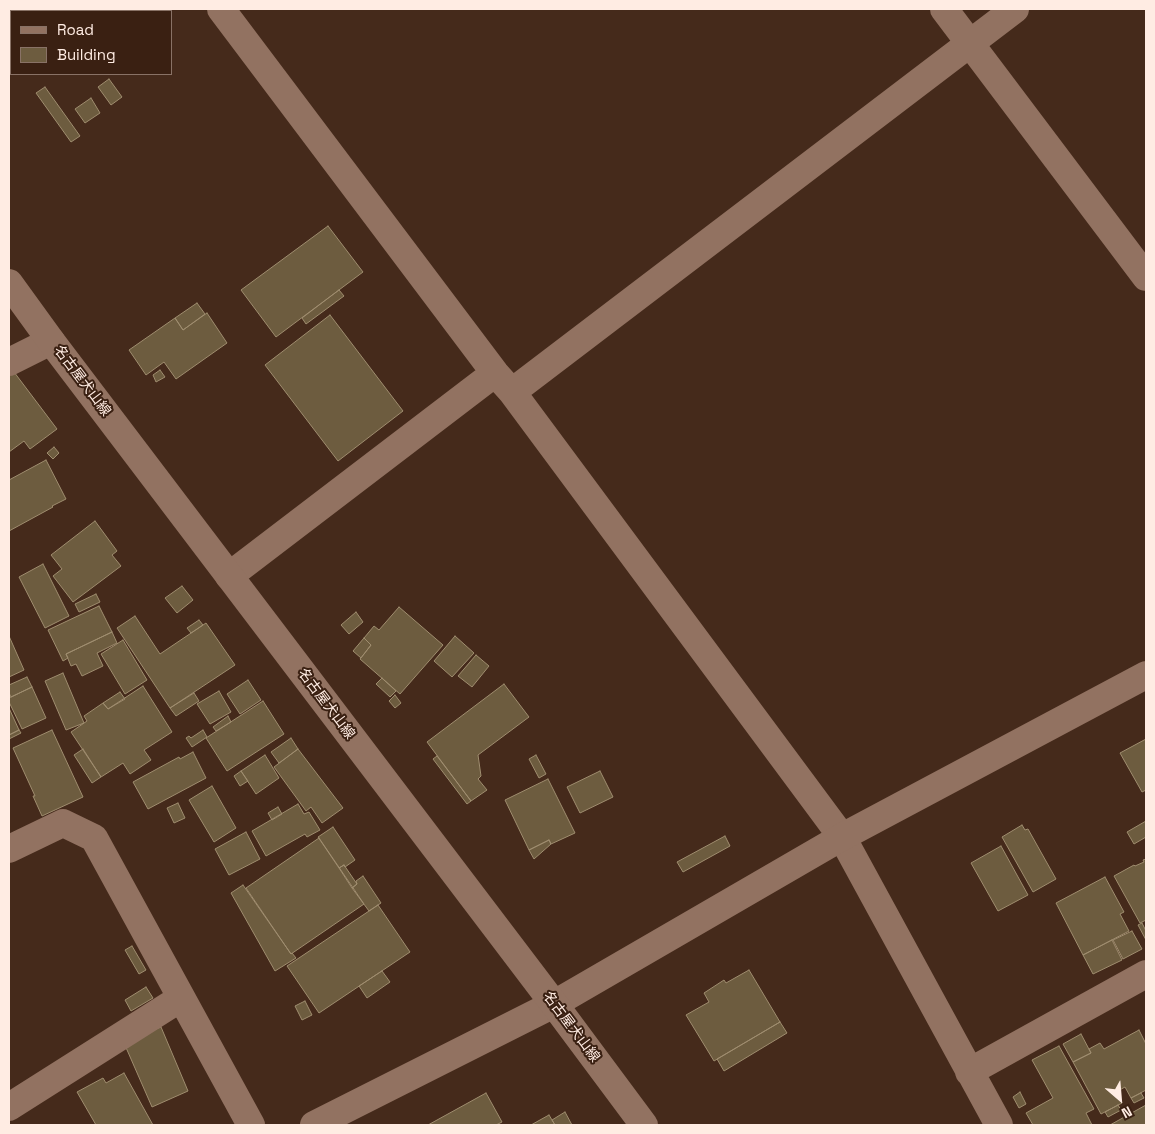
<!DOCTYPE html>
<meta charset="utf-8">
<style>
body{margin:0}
#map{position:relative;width:1155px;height:1134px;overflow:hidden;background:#452a1b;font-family:"Space Grotesk",sans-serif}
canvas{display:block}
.frame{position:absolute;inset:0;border:10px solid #ffece3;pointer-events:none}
.legend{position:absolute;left:10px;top:10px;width:162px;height:65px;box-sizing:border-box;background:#3a2012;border:1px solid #897266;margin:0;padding:6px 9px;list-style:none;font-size:15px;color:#ffece3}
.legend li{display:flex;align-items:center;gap:10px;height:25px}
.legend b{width:25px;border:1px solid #897266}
.north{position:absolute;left:1095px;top:1074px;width:50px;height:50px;-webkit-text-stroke:4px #3a2012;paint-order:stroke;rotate:153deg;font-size:14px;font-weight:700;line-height:20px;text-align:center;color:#ffece3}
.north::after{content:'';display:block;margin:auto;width:18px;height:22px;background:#ffece3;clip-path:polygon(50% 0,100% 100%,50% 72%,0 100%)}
</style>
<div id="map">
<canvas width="1155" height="1134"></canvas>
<div class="frame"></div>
<ul class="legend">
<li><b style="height:6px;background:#927261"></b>Road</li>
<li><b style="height:14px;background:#6d5c3f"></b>Building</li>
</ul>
<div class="north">N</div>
</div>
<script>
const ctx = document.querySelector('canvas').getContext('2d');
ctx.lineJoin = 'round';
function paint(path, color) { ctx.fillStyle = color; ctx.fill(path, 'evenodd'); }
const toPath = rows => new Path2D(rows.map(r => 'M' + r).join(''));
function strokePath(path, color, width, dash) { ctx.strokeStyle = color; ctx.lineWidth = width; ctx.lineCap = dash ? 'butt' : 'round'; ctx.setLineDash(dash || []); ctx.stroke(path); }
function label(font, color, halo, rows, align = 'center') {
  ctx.font = font + ' "Space Grotesk","Noto Sans JP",sans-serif'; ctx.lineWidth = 4; ctx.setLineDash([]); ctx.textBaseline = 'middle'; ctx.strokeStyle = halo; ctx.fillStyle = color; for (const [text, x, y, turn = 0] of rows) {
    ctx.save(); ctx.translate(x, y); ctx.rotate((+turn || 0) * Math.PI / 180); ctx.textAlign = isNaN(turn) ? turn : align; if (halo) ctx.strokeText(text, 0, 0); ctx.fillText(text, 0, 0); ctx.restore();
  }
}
const building = toPath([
 [109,79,122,97,111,105,98,87,109,79],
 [45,87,80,136,71,142,36,93,45,87],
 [91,98,100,113,85,123,75,109,91,98],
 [328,226,363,272,276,337,241,290,328,226],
 [339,290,344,296,306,324,302,318,339,290],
 [197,303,205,314,183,330,175,318,197,303],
 [207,313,227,343,176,379,164,362,146,375,129,350,175,318,183,330,207,313],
 [330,315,403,411,338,461,265,365,330,315],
 [160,370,165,377,156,382,153,375,160,370],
 [14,372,57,429,30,449,24,441,9,452,9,375,14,372],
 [54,447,59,453,53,459,47,453,54,447],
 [46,460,66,499,52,506,53,507,9,531,9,480,46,460],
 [95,521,117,551,112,555,121,566,73,602,53,576,62,569,51,555,95,521],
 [43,564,69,616,45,628,19,577,43,564],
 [182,586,193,600,177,613,165,598,182,586],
 [96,594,100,602,79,612,75,604,96,594],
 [99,606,112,632,66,654,68,658,63,661,48,630,99,606],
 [399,607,443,645,400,694,360,659,371,645,364,638,374,626,379,630,399,607],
 [356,612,363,622,349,634,341,625,356,612],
 [135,616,160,654,206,623,235,665,170,708,117,628,135,616],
 [199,620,203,625,191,633,187,628,199,620],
 [112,632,117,643,97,653,103,666,82,676,76,664,71,666,66,654,112,632],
 [9,636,24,670,9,677,9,636],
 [455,636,474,653,452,677,434,661,455,636],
 [364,638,371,645,361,658,353,651,364,638],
 [123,640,147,680,125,694,101,654,123,640],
 [476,655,489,666,472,687,458,676,476,655],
 [63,673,84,723,66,730,45,681,63,673],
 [27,677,32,687,11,697,9,693,9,685,27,677],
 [382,678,396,691,390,697,376,684,382,678],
 [248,680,261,700,240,714,227,694,248,680],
 [504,684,529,717,478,755,481,776,478,779,487,790,471,801,427,742,504,684],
 [143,686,172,732,144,750,151,760,130,774,123,763,101,777,71,732,87,721,84,716,103,703,108,709,143,686],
 [32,687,46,718,22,729,9,702,9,698,32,687],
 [219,691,231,712,210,724,197,704,219,691],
 [120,692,125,699,108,709,103,703,120,692],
 [194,693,199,701,176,716,170,708,194,693],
 [395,695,401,703,395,708,389,701,395,695],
 [263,701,284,734,227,771,206,738,263,701],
 [9,708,19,730,9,735,9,708],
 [228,716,231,722,216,731,213,727,228,716],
 [19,730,21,733,9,739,9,735,19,730],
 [52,730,83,797,42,816,33,796,35,796,13,748,52,730],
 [203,730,207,737,192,747,186,738,189,736,191,738,203,730],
 [291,738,298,749,279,763,271,752,291,738],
 [1146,739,1146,790,1142,792,1120,753,1146,739],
 [83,749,101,777,92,783,74,755,83,749],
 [298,749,343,808,322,823,311,807,306,811,274,767,298,749],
 [193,752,206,778,148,809,133,782,179,757,180,759,193,752],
 [265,755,279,778,256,794,241,771,265,755],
 [536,755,546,774,539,778,529,759,536,755],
 [437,756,471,801,467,804,433,759,437,756],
 [241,771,248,781,240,786,234,776,241,771],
 [600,771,613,797,580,813,567,787,600,771],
 [548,779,575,833,551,844,549,840,529,850,505,800,548,779],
 [212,786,236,828,214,842,189,800,212,786],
 [178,803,185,818,174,823,167,808,178,803],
 [298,804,304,814,309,812,320,830,307,837,305,834,266,856,252,831,298,804],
 [278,807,282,814,272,820,268,813,278,807],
 [1146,821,1146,837,1134,844,1127,832,1146,821],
 [1022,825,1025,830,1028,829,1056,879,1033,892,1002,837,1022,825],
 [333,827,355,860,345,867,344,865,339,868,318,837,333,827],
 [246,832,260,859,229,875,215,849,246,832],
 [725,836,730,846,683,872,677,862,725,836],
 [319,838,364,904,291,954,246,888,319,838],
 [549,840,551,844,534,859,529,850,549,840],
 [1001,846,1028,895,998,911,971,863,1001,846],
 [1146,859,1146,920,1140,923,1114,876,1134,865,1135,866,1144,862,1143,860,1146,859],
 [344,865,357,884,352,888,339,868,344,865],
 [363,876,381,903,369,911,352,888,357,884,356,881,363,876],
 [1105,877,1124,912,1120,914,1129,931,1083,955,1056,903,1105,877],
 [243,885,291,954,292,953,296,958,275,971,231,893,243,885],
 [378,905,410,952,319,1013,287,966,378,905],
 [1142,923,1146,931,1146,940,1138,925,1142,923],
 [1132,931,1142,949,1123,959,1113,940,1132,931],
 [1112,940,1122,960,1093,974,1083,955,1112,940],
 [132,946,146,970,139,974,125,950,132,946],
 [749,970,780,1022,714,1061,686,1015,709,1002,704,993,724,980,726,983,749,970],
 [382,971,390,982,367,998,359,986,382,971],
 [146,987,153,998,131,1011,125,1000,146,987],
 [305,1001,312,1015,302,1020,295,1006,305,1001],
 [780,1022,787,1033,724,1071,717,1059,780,1022],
 [161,1027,188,1091,152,1107,124,1043,161,1027],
 [1139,1030,1146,1044,1146,1090,1131,1098,1125,1087,1116,1092,1122,1103,1101,1114,1073,1062,1091,1053,1089,1049,1100,1043,1104,1049,1139,1030],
 [1081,1034,1091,1053,1073,1062,1063,1044,1081,1034],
 [1059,1046,1094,1109,1086,1113,1092,1125,1033,1125,1026,1113,1053,1098,1032,1060,1059,1046],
 [124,1073,153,1125,96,1125,77,1092,103,1078,106,1083,124,1073],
 [1020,1092,1026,1104,1019,1108,1013,1097,1020,1092],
 [486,1093,502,1122,496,1125,428,1125,486,1093],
 [1141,1093,1144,1098,1134,1103,1131,1098,1141,1093],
 [1118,1105,1121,1110,1108,1117,1105,1112,1118,1105],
 [1146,1105,1146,1125,1110,1125,1146,1105],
 [565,1112,572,1125,555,1125,552,1120,565,1112],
 [549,1115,555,1125,531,1125,549,1115]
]);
const minor = toPath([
 [221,9,495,373,512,392,842,837,999,1125],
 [944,9,1146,277],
 [37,11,40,9],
 [9,33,11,32],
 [9,362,51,341],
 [512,392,1015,9],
 [229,576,495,373],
 [9,849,63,823,94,838,251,1125],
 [969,1072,1146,974],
 [9,1107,181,998]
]);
const tertiary = toPath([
 [314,1125,554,1004,842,837,1146,675]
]);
const secondary = toPath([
 [9,283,51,341,554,1004,644,1125]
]);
const streetNames = [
 ["名古屋犬山線",82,381,53],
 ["名古屋犬山線",326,704,53],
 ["名古屋犬山線",571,1027,53]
];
paint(building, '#6d5c3f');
strokePath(building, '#9f8d6f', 1);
strokePath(minor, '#927261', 28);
strokePath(tertiary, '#927261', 28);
strokePath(secondary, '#927261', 28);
label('14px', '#ffece3', '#3a2012', streetNames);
</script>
